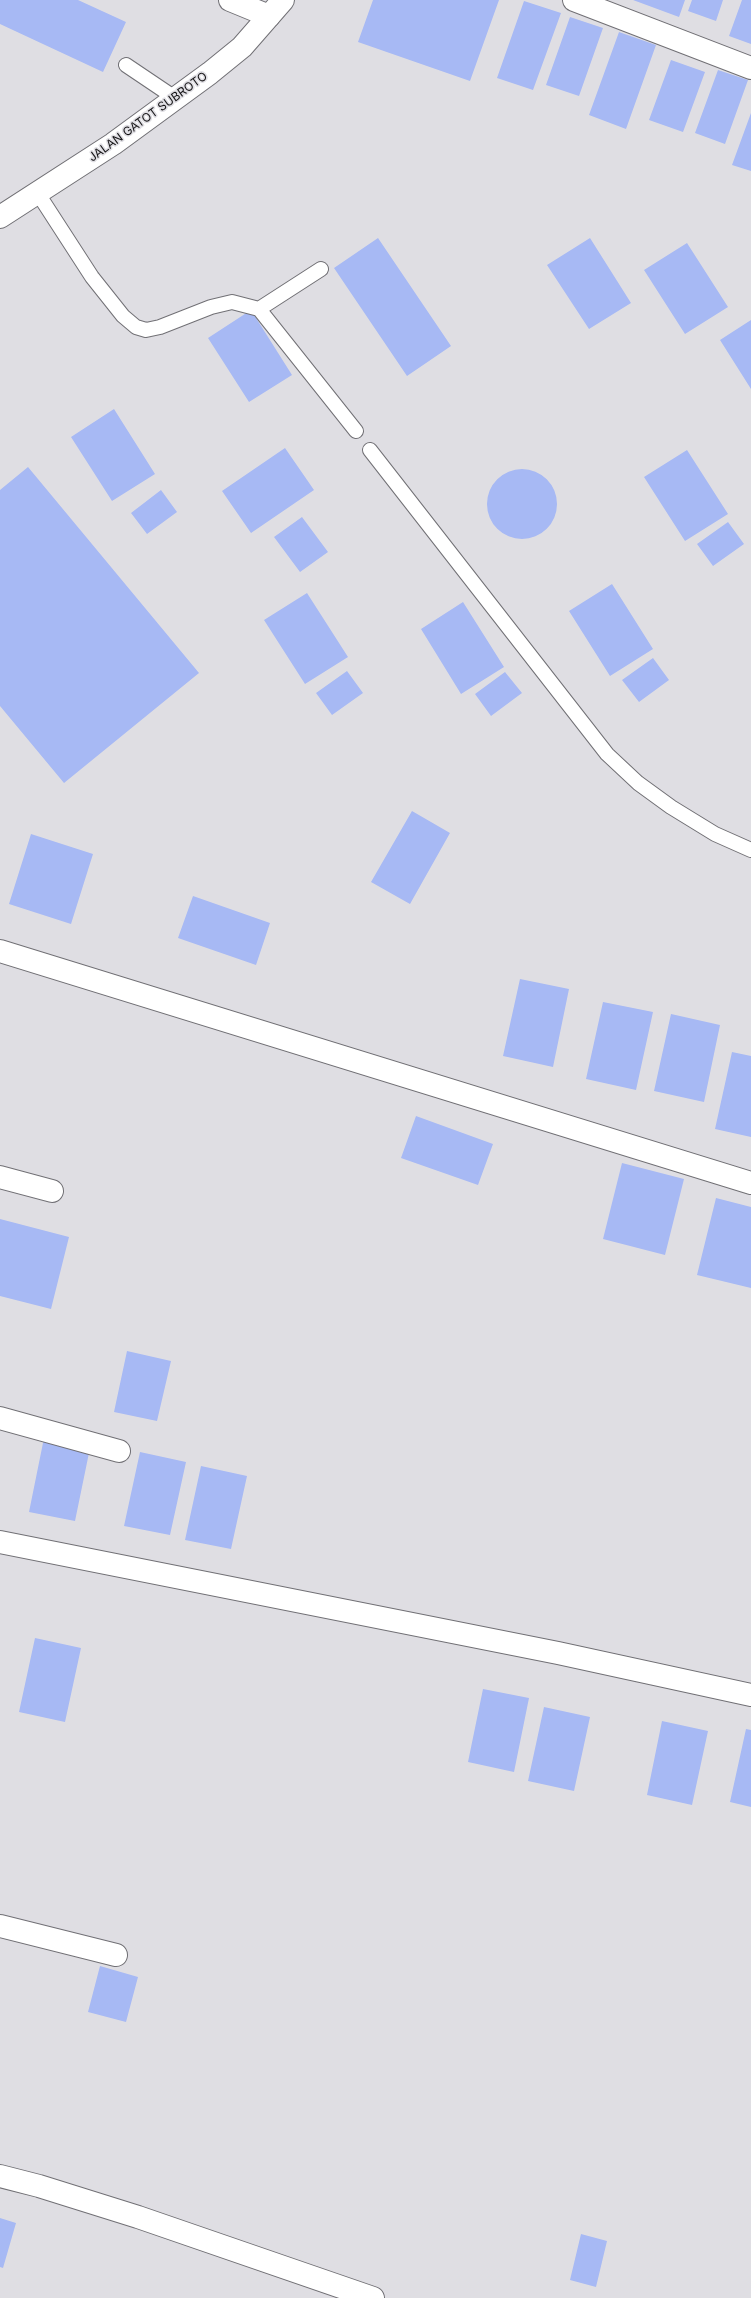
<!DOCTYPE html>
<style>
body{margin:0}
canvas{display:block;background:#dfdee3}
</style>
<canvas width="751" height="2298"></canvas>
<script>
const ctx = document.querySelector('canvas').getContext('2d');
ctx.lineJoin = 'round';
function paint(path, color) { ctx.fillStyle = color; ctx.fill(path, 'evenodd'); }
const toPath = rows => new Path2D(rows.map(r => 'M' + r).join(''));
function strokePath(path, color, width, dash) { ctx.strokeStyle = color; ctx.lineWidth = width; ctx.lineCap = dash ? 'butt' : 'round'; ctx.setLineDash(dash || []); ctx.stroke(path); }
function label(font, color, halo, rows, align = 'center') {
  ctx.font = font + ' Inter,sans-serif'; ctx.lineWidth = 3; ctx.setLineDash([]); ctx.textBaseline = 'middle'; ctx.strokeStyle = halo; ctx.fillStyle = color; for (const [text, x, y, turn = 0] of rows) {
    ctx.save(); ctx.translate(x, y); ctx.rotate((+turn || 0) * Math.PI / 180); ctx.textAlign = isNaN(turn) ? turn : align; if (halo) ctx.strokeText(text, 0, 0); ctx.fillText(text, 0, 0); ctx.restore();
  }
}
const building = toPath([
 [0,0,78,0,126,22,103,72,0,24],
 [373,0,499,0,470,81,358,42],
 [633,0,685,0,679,17],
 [692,0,723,0,716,21,688,11],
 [742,0,751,0,751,44,729,36],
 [524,1,561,13,533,90,497,78],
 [570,17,603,28,579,96,546,85],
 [619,32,656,45,626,129,589,115],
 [671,60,705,72,683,132,649,120],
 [718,70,748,80,725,144,695,133],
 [751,113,751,171,732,165],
 [378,238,451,346,407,376,334,268],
 [590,238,631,303,589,329,547,265],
 [687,243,728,307,685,334,644,270],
 [251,310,292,375,249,402,208,338],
 [751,320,751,389,720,340],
 [114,409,155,474,112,501,71,437],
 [285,448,314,490,251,533,222,491],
 [687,450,728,514,685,541,644,477],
 [28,467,199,673,64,783,0,706,0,490],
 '487 504a35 35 0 1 1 70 0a35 35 0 1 1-70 0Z',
 [161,490,177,512,147,534,131,513],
 [302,517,328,552,300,572,274,537],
 [728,522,744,544,713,566,697,544],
 [612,584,653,649,610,676,569,611],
 [307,593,348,657,305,684,264,620],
 [463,602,504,667,461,694,421,629],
 [653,658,669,680,639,702,622,680],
 [347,671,363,693,332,715,316,693],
 [505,672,522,693,491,716,475,694],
 [412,811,450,833,410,904,371,882],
 [31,834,93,854,71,924,9,904],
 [193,896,270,923,256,965,178,938],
 [520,979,569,989,553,1067,503,1056],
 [603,1002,653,1012,636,1090,586,1079],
 [671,1014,720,1025,704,1102,654,1091],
 [732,1052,751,1056,751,1137,715,1129],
 [416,1116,493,1144,478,1185,401,1158],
 [622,1163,684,1179,665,1255,603,1239],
 [716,1198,751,1207,751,1288,697,1275],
 [0,1219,69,1237,51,1309,0,1296],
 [127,1351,171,1361,157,1421,114,1412],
 [44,1438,90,1448,75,1521,29,1512],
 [140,1452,186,1462,170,1535,124,1526],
 [201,1466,247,1476,231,1549,185,1540],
 [35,1638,81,1648,65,1722,19,1712],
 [483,1689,529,1698,514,1772,468,1762],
 [544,1707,590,1717,574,1791,528,1781],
 [662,1721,708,1731,692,1805,647,1795],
 [746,1729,751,1730,751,1807,730,1802],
 [100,1966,138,1977,126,2022,88,2012],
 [0,2218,16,2223,3,2268,0,2267],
 [581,2234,607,2241,596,2287,570,2280]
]);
const service = toPath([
 [126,65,175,98],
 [37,192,92,277,123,316,136,327,146,330,160,327,211,307,232,302,259,309,356,431],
 [259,309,321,269],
 [370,450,607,754,638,783,671,807,715,834,751,850]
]);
const minor = toPath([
 [230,0,269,16],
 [574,0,751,68],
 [0,951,751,1183],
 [0,1177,52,1191],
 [0,1418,119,1451],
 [0,1542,558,1653,751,1695],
 [0,1926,116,1955],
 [0,2176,39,2186,138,2217,373,2298]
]);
const tertiary = toPath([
 [0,217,113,144,210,73,242,47,283,0]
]);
const streetNames = [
 ["JALAN GATOT SUBROTO",148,117,-36]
];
paint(building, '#a7b9f4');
strokePath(service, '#717075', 16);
strokePath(minor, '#717075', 24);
strokePath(tertiary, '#717075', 24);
strokePath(service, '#fff', 14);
strokePath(minor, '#fff', 22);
strokePath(tertiary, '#fff', 22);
label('12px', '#141315', '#dfdee3', streetNames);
</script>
